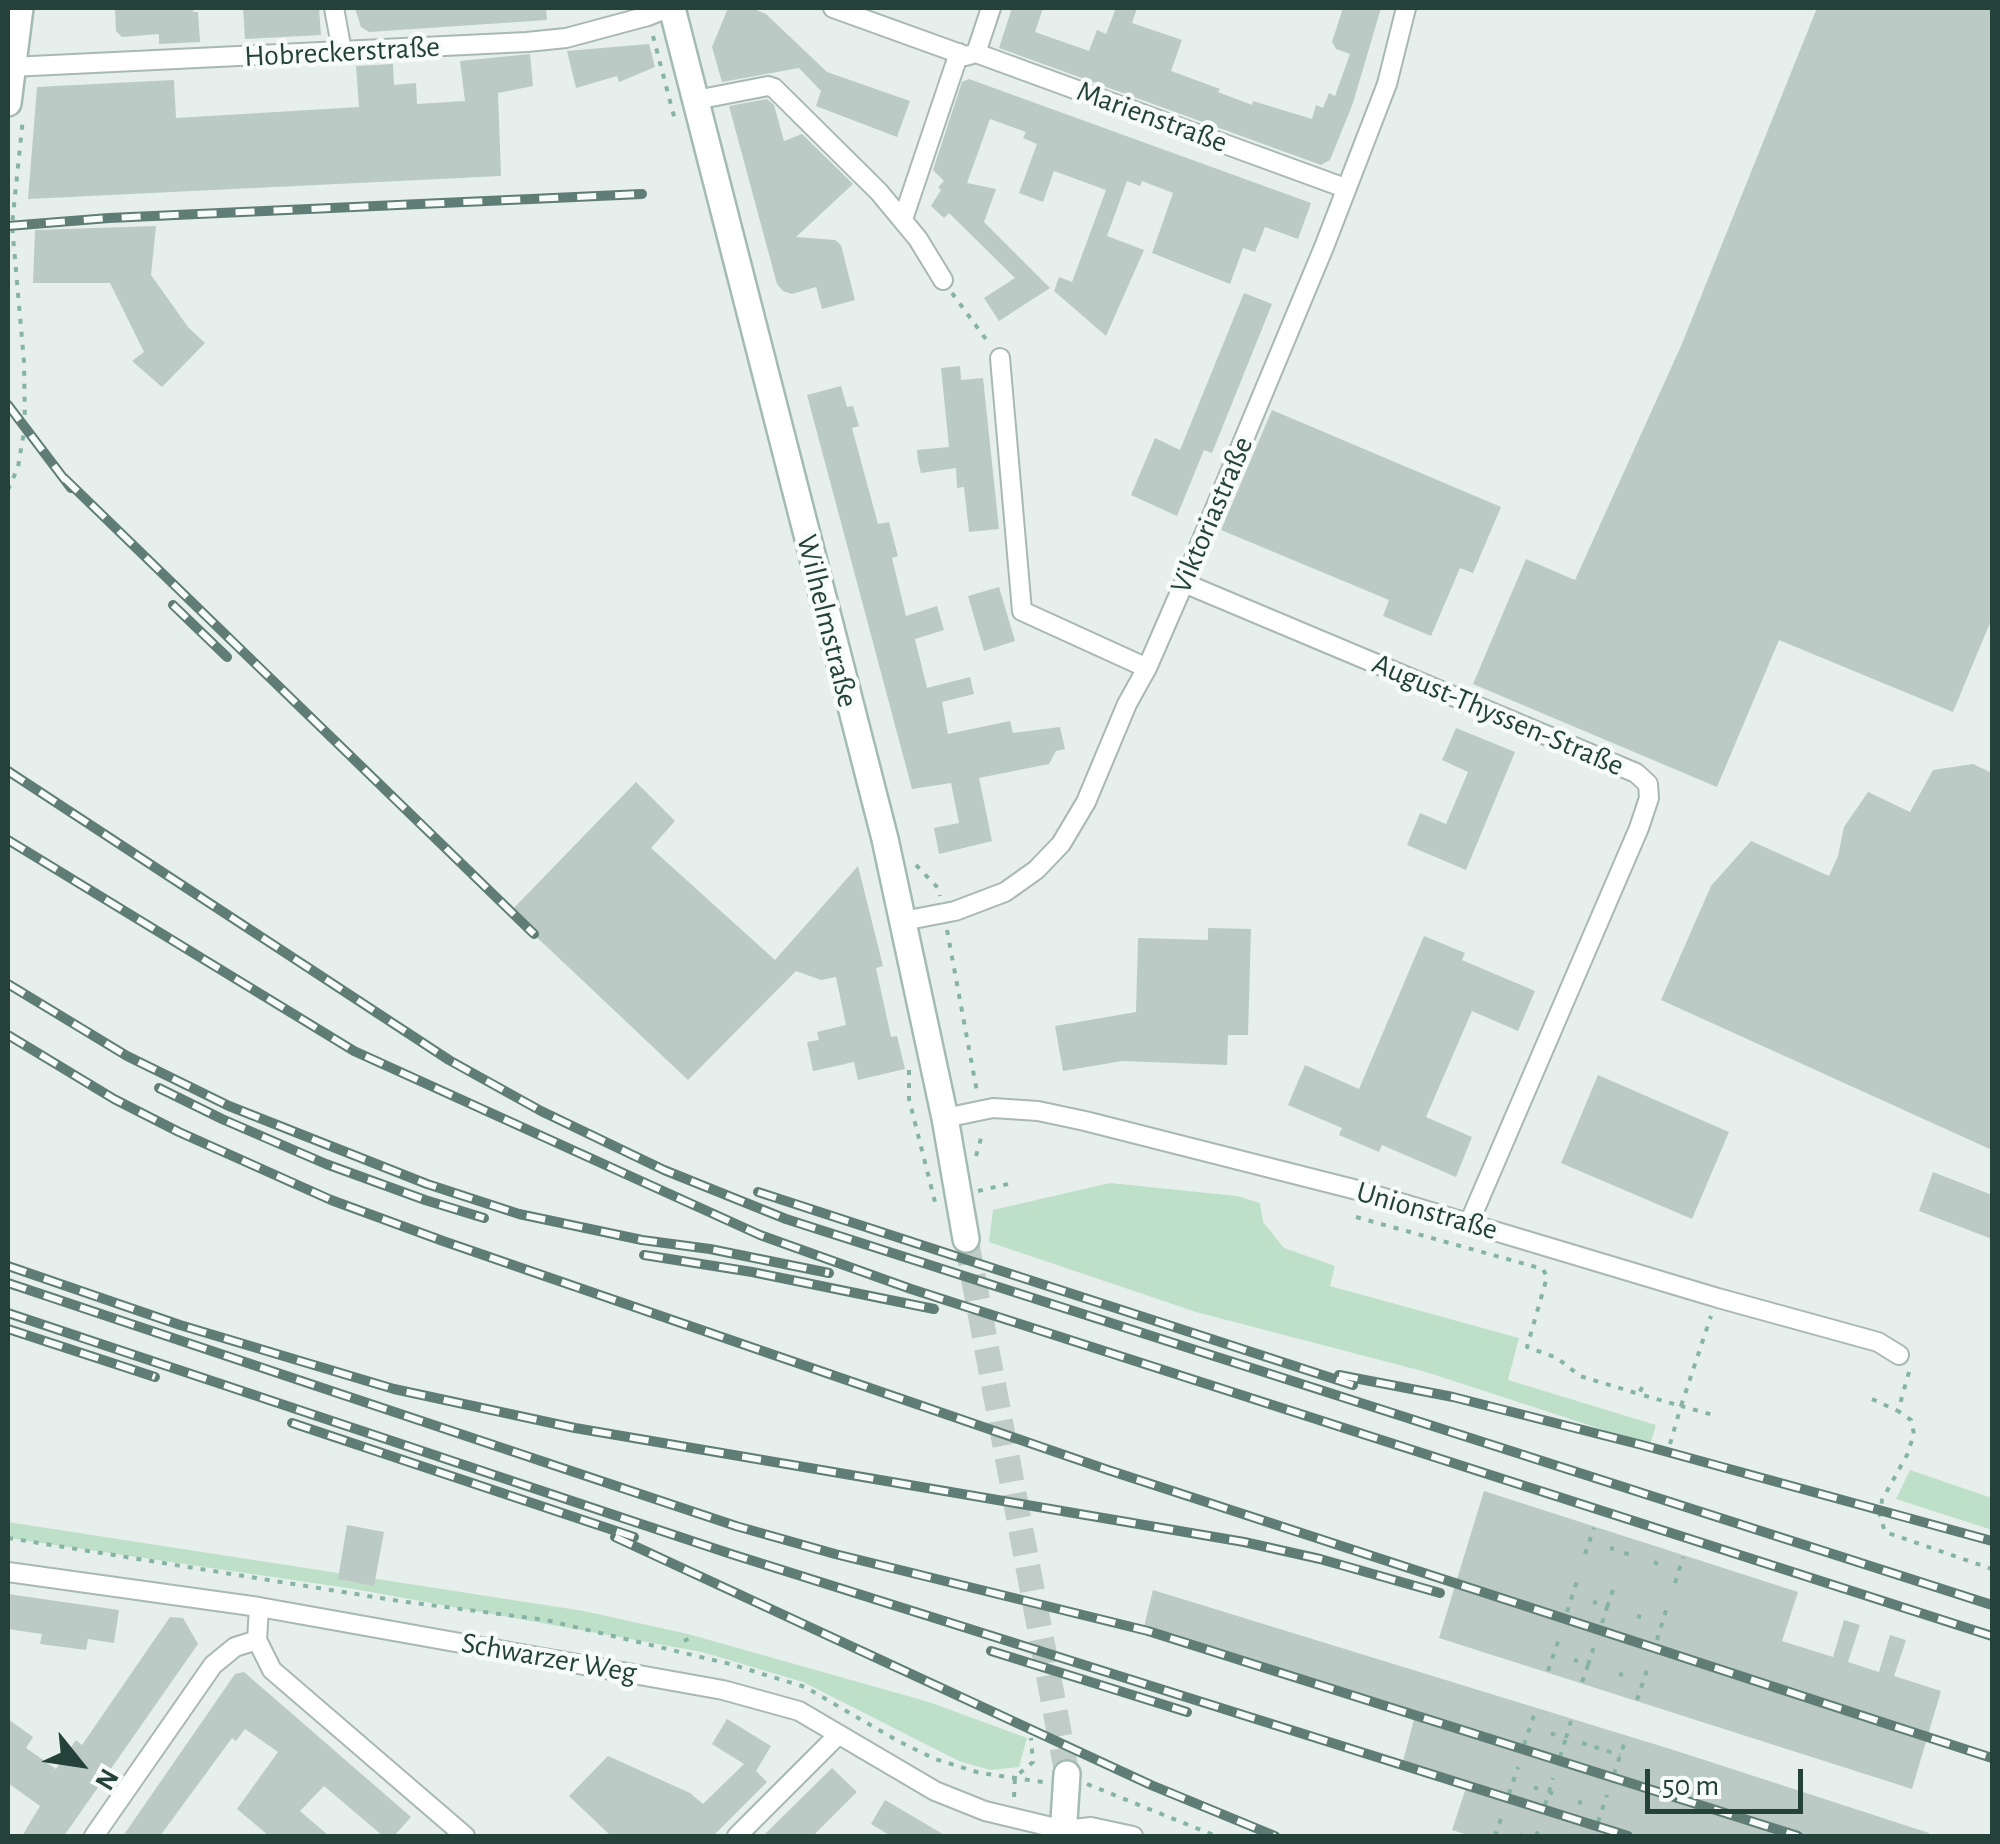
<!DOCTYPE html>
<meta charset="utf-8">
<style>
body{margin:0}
#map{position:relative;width:2000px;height:1844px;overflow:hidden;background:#e6efeb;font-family:"Alegreya Sans",sans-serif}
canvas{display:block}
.frame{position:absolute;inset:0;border:10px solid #24423a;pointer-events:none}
.north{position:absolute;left:30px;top:1714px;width:100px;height:100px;-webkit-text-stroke:8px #f7fbf9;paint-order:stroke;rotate:120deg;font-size:28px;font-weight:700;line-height:40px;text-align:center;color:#24423a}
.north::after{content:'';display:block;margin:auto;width:35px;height:45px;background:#24423a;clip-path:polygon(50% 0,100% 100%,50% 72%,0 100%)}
.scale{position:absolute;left:1645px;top:1769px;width:158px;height:45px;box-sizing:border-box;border:5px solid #24423a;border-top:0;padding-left:12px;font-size:30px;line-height:35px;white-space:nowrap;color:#24423a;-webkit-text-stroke:8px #f7fbf9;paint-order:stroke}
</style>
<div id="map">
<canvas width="2000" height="1844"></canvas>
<div class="frame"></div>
<div class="north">N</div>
<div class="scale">50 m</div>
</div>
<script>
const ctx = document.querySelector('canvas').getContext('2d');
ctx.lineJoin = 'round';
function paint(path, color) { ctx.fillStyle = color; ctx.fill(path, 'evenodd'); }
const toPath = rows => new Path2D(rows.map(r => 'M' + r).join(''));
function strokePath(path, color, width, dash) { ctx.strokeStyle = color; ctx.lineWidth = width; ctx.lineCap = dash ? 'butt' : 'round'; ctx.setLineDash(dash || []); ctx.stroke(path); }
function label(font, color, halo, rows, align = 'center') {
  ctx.font = font + ' "Alegreya Sans",sans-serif'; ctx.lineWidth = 9; ctx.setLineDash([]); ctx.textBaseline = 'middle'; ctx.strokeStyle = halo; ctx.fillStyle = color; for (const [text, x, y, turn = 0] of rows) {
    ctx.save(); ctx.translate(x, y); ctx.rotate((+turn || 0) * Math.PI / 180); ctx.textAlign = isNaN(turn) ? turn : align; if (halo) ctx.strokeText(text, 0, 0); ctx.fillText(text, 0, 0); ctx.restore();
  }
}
const green = toPath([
 [1110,1183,1237,1196,1260,1203,1263,1222,1284,1248,1335,1266,1330,1286,1519,1338,1508,1380,1656,1425,1650,1445,1426,1372,1196,1312,989,1242,993,1210],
 [1910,1470,1992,1498,1992,1530,1896,1499],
 [8,1522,584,1611,688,1634,929,1702,1027,1738,1019,1767,990,1770,959,1761,803,1682,702,1652,354,1589,8,1538]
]);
const building = toPath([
 [115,8,194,8,193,12,198,12,200,42,159,44,159,34,122,37,116,31],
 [243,8,319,8,321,35,245,39],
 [355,8,546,8,547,20,369,32,361,27],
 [728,8,751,8,766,14,827,72,910,101,897,137,816,106,821,91,799,68,722,82,712,47],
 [1012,8,1043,8,1035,32,1089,51,1097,30,1106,34,1116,8,1137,8,1132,23,1182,40,1171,71,1220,89,1218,92,1252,105,1253,101,1312,119,1316,105,1323,108,1329,93,1335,96,1350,54,1336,49,1332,42,1343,8,1381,8,1353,103,1330,160,1321,165,999,48],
 [1817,8,1992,8,1992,618,1953,712,1779,640,1717,787,1473,684,1526,559,1575,580,1681,346],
 [649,44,655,67,619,82,617,76,576,88,567,51],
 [530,54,533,86,498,93,501,176,28,199,37,87,174,80,176,118,359,107,356,66,393,64,394,85,416,83,417,104,465,101,460,61],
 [969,79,1311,203,1298,239,1265,227,1255,252,1243,248,1230,284,1152,253,1173,193,1142,181,1140,186,1127,181,1107,236,1144,250,1106,336,1054,291,1059,277,1072,282,1106,190,1054,171,1043,202,1019,193,1037,144,1023,138,1026,132,990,119,967,183,996,189,984,222,1050,288,999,321,984,298,1015,278,949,213,944,218,931,206,941,190,938,187,944,181,933,170,962,82],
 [767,99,774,105,784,141,802,134,853,184,796,237,835,240,841,245,855,300,822,309,816,287,792,294,783,291,777,284,729,106],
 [156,226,151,275,188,327,205,343,162,387,132,361,144,352,110,283,33,283,35,230],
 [1244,293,1272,304,1212,453,1204,450,1177,516,1131,495,1155,438,1180,450],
 [960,366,961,380,983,378,999,529,969,532,964,487,957,488,956,468,921,473,918,461,917,450,949,447,941,368],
 [841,386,847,407,853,406,859,426,852,428,878,524,889,522,898,556,892,558,906,616,937,606,944,630,915,639,927,688,970,677,974,694,942,702,948,734,1010,721,1013,733,1060,727,1065,749,1056,751,1049,764,979,778,992,841,939,854,934,828,959,823,951,783,912,789,807,395],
 [1272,410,1501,507,1473,573,1460,568,1431,636,1383,616,1389,600,1221,530],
 [999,587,1015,641,984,651,968,596],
 [1456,728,1515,752,1466,870,1407,845,1420,813,1446,824,1468,772,1442,760],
 [1973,764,1992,773,1992,1150,1661,1000,1711,886,1751,841,1829,876,1838,856,1844,827,1868,792,1910,812,1933,770],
 [636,782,675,821,651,848,775,960,858,866,883,966,876,968,891,1037,897,1036,905,1069,858,1080,854,1062,813,1071,807,1042,819,1040,817,1032,846,1025,836,977,821,980,796,971,688,1080,510,912],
 [1208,928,1251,929,1248,1035,1228,1035,1227,1065,1122,1061,1063,1071,1055,1026,1136,1012,1138,938,1208,940],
 [1424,936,1465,953,1462,960,1535,991,1518,1031,1472,1011,1426,1117,1472,1137,1456,1177,1382,1145,1379,1152,1339,1135,1342,1128,1288,1105,1305,1065,1359,1089],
 [1598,1075,1729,1132,1692,1219,1561,1163],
 [1933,1172,1992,1195,1992,1239,1919,1211],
 [1484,1491,1798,1592,1782,1641,1833,1657,1844,1620,1860,1625,1848,1662,1879,1672,1890,1635,1906,1640,1894,1676,1941,1691,1912,1789,1439,1638],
 [347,1525,384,1532,374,1586,338,1579],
 [1153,1590,1680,1752,1929,1833,1929,1836,1471,1836,1452,1830,1468,1782,1403,1761,1416,1712,1144,1627],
 [8,1594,119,1610,114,1643,88,1639,86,1650,40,1644,42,1634,8,1629],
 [170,1617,183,1618,198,1644,64,1836,22,1836,40,1806,8,1783,8,1719,33,1737,26,1748,56,1769,76,1740,82,1745],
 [244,1672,411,1817,394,1836,383,1836,324,1786,300,1811,329,1836,269,1836,237,1809,278,1752,245,1729,236,1741,232,1738,160,1836,123,1836,235,1674],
 [727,1719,771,1746,756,1771,767,1782,713,1836,611,1836,569,1796,608,1756,690,1793,703,1804,744,1764,712,1744],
 [832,1768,857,1792,813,1836,763,1836],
 [885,1800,946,1836,891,1836,871,1824]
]);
const secondaryTunnel = toPath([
 [966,1239,1067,1774]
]);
const path = toPath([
 [653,36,676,124],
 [952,293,988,342],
 [8,490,18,467,25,426,24,362,12,225,23,118],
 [916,865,938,888,940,896],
 [947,930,977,1092],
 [909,1070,909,1099,935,1202],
 [976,1156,983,1131],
 [978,1191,1008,1184],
 [1356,1217,1543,1269,1547,1277,1527,1347,1557,1358,1580,1376,1639,1394],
 [1909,1372,1898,1411,1911,1420,1914,1434,1907,1455,1882,1500,1880,1516,1885,1532,1992,1569],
 [1642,1387,1639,1394,1681,1406,1711,1316],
 [1872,1399,1898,1411],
 [1670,1444,1681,1406,1717,1416],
 [8,1538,399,1601,546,1620,730,1664,805,1687,898,1741,935,1759,980,1773,1043,1782],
 [1610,1548,1614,1549],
 [1624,1553,1631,1555],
 [1585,1554,1594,1528],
 [1654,1562,1658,1564],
 [1675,1583,1683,1557],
 [1593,1602,1597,1603],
 [1607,1607,1613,1590],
 [1567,1612,1578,1578],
 [1637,1616,1641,1617],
 [1602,1623,1607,1607,1613,1609],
 [1657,1640,1667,1607],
 [684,1641,692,1637],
 [1574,1660,1578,1661],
 [1588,1665,1594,1646],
 [1548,1671,1560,1636],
 [1619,1674,1623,1675],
 [1582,1682,1588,1665,1594,1668],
 [1637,1700,1649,1664],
 [1551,1733,1555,1735],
 [1566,1738,1571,1721],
 [1582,1743,1620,1755],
 [1524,1745,1536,1709],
 [1560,1757,1566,1738,1571,1740],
 [1614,1774,1626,1738],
 [1087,1784,1216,1836],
 [1534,1787,1538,1789],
 [1549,1792,1553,1778],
 [1509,1794,1518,1767],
 [1014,1797,1015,1777,1033,1762,1031,1738],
 [1578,1802,1582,1803],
 [1545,1805,1549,1792,1554,1794],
 [1598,1822,1607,1795],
 [1519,1835,1523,1836],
 [1495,1836,1502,1816],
 [1536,1836,1539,1828]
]);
const street = toPath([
 [334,8,342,51],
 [833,8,966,56,976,53,1345,188],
 [976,53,991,8],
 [11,67,527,42,566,38,648,16,668,8],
 [696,100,768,86,774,88,879,192,918,239,943,280],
 [903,219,959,53],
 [1000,358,1022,611,1147,668],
 [1184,583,1636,773,1648,784,1649,798,1639,828,1469,1223],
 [903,921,955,911,1005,892,1036,870,1061,844,1086,802,1127,704,1147,668,1184,583,1324,247,1387,84,1406,8],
 [945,1118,993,1108,1038,1111,1085,1121,1361,1191,1718,1298,1878,1342,1899,1355],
 [8,1572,259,1607,723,1690,799,1711,935,1791,985,1811,1064,1830,1091,1827,1133,1836],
 [259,1607,257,1640,272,1670,465,1836],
 [94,1836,213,1665,235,1647,257,1640],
 [737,1836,838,1735]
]);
const secondary = toPath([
 [672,8,885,839,945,1118,966,1239],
 [8,103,20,8],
 [1063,1836,1067,1774]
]);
const rail = toPath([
 [8,226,109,218,642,194],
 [8,405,71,488],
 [64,478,534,934],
 [173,605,227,657],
 [8,771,449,1060,541,1111,664,1170,786,1219,1992,1605],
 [8,840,354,1051,760,1235,911,1289,1992,1636],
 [8,984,127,1056,229,1106,427,1184,519,1214,642,1240,710,1249,829,1273],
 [8,1035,114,1099,179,1132,331,1200,443,1241,1108,1470,1992,1758],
 [159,1088,222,1119,326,1164,425,1200,484,1218],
 [758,1192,1353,1385],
 [644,1255,752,1272,934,1309],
 [8,1266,180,1325,394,1389,575,1428,1244,1542,1320,1559,1440,1593],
 [8,1283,736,1526,835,1554,1148,1631,1798,1836],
 [8,1313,728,1553,1628,1836],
 [8,1329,155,1377],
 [1339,1375,1453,1397,1642,1445,1992,1541],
 [292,1423,634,1537],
 [615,1537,1151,1785,1275,1836],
 [991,1651,1187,1712]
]);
const streetNames = [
 ["Hobreckerstraße",342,52,-3],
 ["Marienstraße",1152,117,20],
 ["Viktoriastraße",1212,515,-67],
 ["Wilhelmstraße",827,621,76],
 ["August-Thyssen-Straße",1498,715,23],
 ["Unionstraße",1427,1211,16],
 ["Schwarzer Weg",549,1658,10]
];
paint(green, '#bfe0c8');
paint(building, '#bbcac4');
strokePath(secondaryTunnel, '#bfccc8', 25, [25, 12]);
strokePath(street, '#a8b8b2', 22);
strokePath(secondary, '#a4bbb3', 30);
strokePath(path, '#86b3a5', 4, [5, 8]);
strokePath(street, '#fff', 18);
strokePath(secondary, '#fff', 25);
strokePath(rail, '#5f7d75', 10);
strokePath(rail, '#f7fbf9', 6, [19]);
label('30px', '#24423a', '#f7fbf9', streetNames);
</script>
